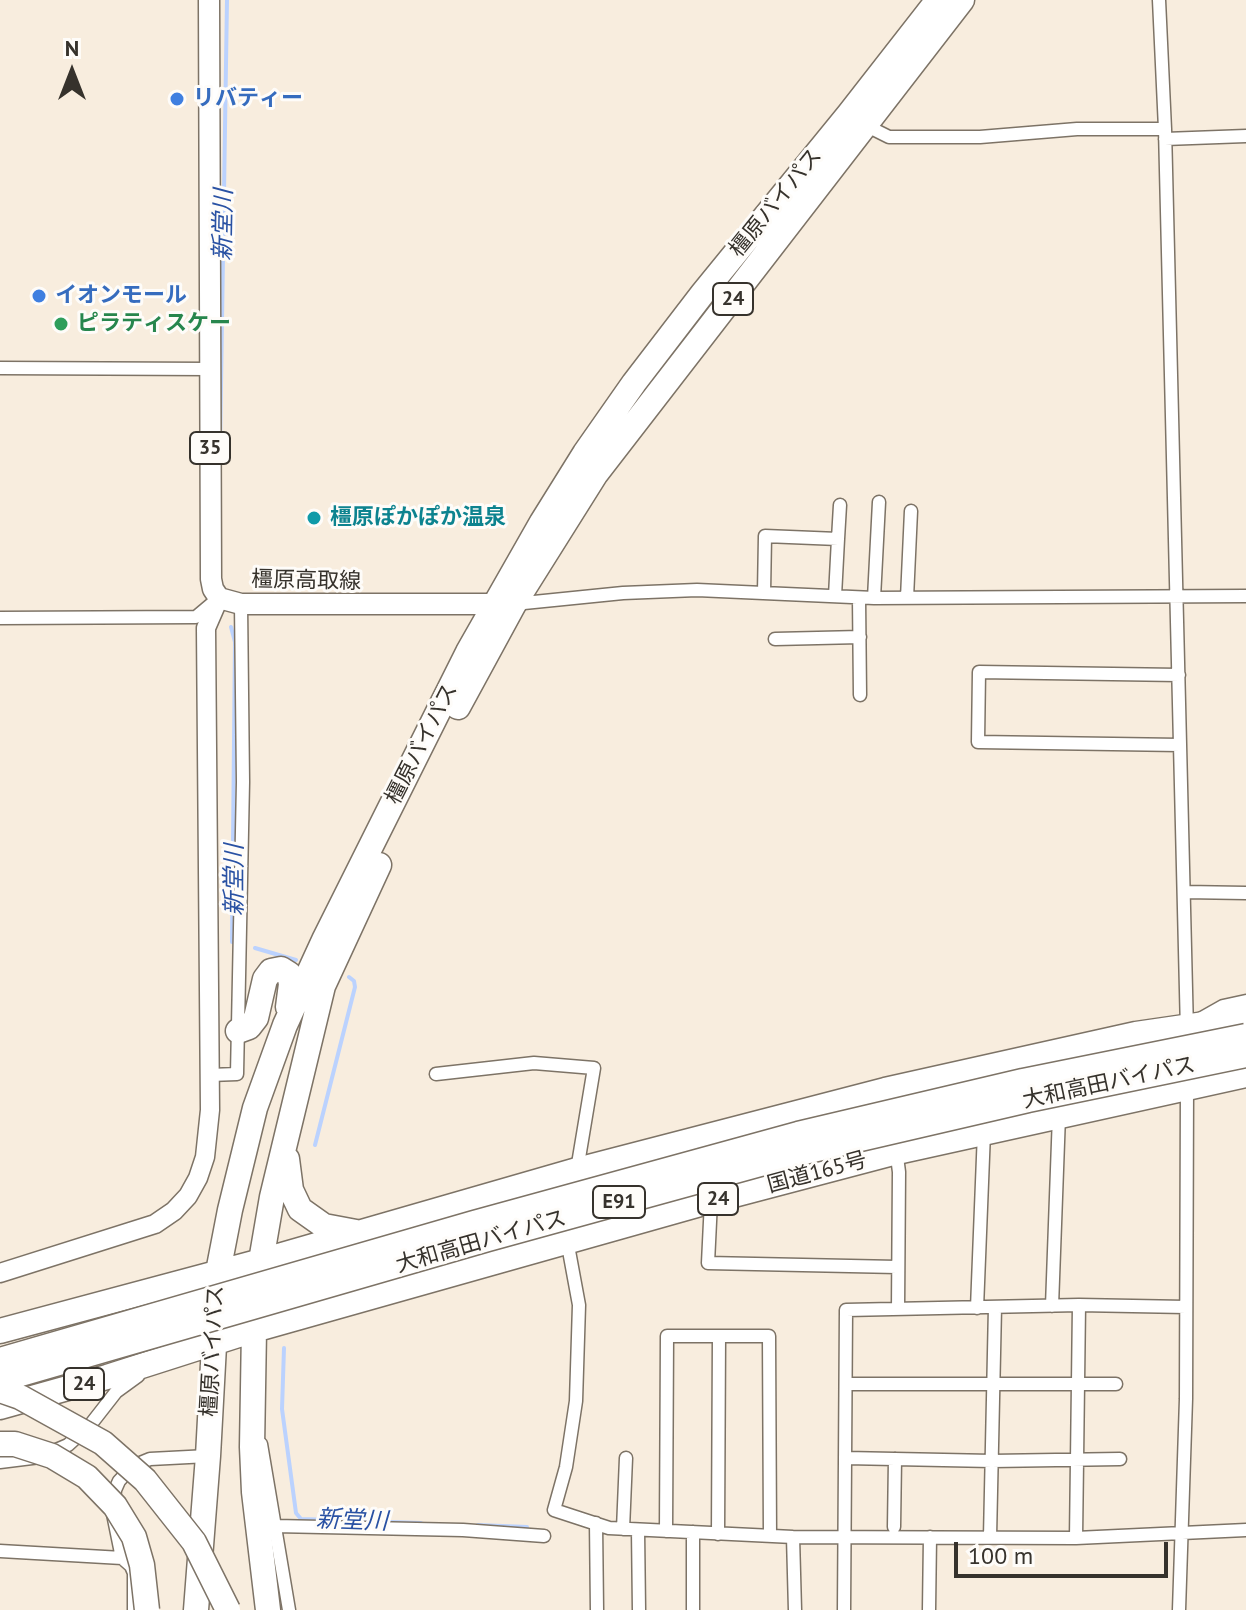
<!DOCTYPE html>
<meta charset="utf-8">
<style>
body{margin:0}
#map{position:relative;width:1246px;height:1610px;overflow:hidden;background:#f8edde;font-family:"PT Sans",sans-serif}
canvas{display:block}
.north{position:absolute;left:32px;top:32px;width:80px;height:80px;-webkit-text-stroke:6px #fefcf9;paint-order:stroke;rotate:0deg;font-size:22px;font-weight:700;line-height:32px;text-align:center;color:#36322c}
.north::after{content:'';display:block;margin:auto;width:28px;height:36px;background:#36322c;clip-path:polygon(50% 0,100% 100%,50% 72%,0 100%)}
.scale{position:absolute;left:954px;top:1542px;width:214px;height:36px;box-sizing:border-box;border:4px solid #36322c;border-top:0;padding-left:10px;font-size:24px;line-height:28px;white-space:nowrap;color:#36322c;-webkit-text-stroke:6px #fefcf9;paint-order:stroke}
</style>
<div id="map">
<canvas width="1246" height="1610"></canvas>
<div class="north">N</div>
<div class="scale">100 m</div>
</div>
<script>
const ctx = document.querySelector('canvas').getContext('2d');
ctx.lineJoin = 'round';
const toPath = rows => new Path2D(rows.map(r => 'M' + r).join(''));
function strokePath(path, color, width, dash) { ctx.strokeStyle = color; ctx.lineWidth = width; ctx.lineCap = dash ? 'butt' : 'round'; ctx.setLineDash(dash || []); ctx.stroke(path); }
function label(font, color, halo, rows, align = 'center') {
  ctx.font = font + ' "PT Sans","Noto Sans JP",sans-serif'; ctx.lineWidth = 6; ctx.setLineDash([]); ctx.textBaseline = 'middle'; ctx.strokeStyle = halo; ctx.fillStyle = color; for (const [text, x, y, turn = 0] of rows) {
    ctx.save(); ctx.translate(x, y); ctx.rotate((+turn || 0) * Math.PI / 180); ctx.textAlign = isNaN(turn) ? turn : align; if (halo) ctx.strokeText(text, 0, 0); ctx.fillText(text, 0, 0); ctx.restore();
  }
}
const stream = toPath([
 [220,449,227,0],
 [231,627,235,642,232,942,235,942],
 [255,948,296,960],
 [315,1145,355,987,354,981,349,977],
 [284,1348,282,1409,296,1513,301,1519,421,1523],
 [478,1525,527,1527]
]);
const street = toPath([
 [1159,0,1165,129,1187,1031],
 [867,126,889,137,980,137,1077,129,1165,129],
 [1165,139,1246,136],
 [0,368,210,369],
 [838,539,840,505],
 [764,593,765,536,838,539,835,596],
 [859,598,860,695],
 [874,598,879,502],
 [907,598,911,511],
 [514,604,623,593,697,590,874,598,1246,596],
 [0,618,196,617,215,601],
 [775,639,860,637],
 [1179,675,979,672,978,742,1180,745],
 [1185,892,1246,893],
 [1200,1019,1223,1006,1246,1001],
 [436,1074,534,1063,594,1068,577,1170],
 [210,1075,237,1074,243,782,241,604],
 [896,1149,899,1172,898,1309],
 [711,1201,708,1263,897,1267],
 [567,1240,579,1305,576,1401,566,1467,554,1510,609,1528,793,1537,1076,1538,1246,1530],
 [1052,1306,1059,1115],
 [977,1308,984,1132],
 [846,1384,1116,1384],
 [261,1444,289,1610],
 [846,1458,992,1461,1120,1459],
 [0,1462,40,1457,68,1445,91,1424,116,1392,138,1376],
 [596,1523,597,1610],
 [275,1526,463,1530,544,1536],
 [894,1527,895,1459],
 [623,1529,626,1458],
 [638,1530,639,1610],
 [666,1531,667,1336,769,1336,770,1536],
 [693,1532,693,1610],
 [718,1534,719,1336],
 [793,1537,795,1610],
 [990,1537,995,1307],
 [1076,1538,1079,1305],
 [0,1551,122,1558],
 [134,1610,134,1573,131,1566,122,1558,113,1514,115,1490,119,1481,133,1466,150,1459,208,1456],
 [844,1610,846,1310,1079,1305,1186,1307],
 [929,1610,930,1537],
 [1179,1610,1186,1399,1187,1085]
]);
const secondary = toPath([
 [0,1273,155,1224,174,1211,188,1196,198,1178,205,1157,210,1110,206,628,219,598]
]);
const primary = toPath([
 [209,0,211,579,213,589,219,598,241,604,506,604]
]);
const highway = toPath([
 [458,707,514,604,595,475,962,0],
 [238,1031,249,1027,256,1018,265,979,271,971,281,969,289,974,291,984,288,1007],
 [287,1159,291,1190,300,1209,324,1226,356,1232],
 [0,1331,261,1261,577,1170,885,1090,1136,1034,1246,1018],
 [0,1407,107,1377,254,1330,711,1201,897,1152,1246,1075],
 [196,1610,208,1456,218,1272,230,1210,255,1108,285,1025,325,938,468,652,542,522,585,453,634,383,703,293,849,114,938,0],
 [268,1610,254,1492,252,1447,254,1330,261,1261,272,1197,323,986,379,865]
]);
const highwayBridge = toPath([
 [0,1360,474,1223,798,1134,1023,1081,1246,1036],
 [0,1380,488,1239,804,1152,1028,1100,1246,1055],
 [0,1390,20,1397,103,1443,145,1480,194,1542,228,1610],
 [0,1444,15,1444,52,1456,87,1477,115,1506,134,1537,142,1565,147,1610]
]);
const markers = [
 [177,99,8,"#3f7fe0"],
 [39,296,8,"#3f7fe0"],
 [61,324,8,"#2e9e5b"],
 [314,518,8,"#0f9aa8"]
];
const shields = [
 [733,299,40],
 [210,448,40],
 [718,1199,40],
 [619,1202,52],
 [84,1384,40]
];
const shieldNames = [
 ["24",733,299],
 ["35",210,448],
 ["24",718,1199],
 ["E91",619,1202],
 ["24",84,1384]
];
const shopNames = [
 ["リバティー",193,99],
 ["イオンモール",55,296]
];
const streetNames = [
 ["橿原バイパス",776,203,-51],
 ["橿原高取線",306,581,1],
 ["橿原バイパス",422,744,-63],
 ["大和高田バイパス",1109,1083,-12],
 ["国道165号",817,1173,-15],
 ["大和高田バイパス",481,1242,-16],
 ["橿原バイパス",213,1351,-87]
];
const leisureNames = [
 ["ピラティスケー",77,324]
];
const cultureNames = [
 ["橿原ぽかぽか温泉",330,518]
];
const waterNames = [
 ["新堂川",224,225,-89],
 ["新堂川",235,880,-90],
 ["新堂川",352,1521,2]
];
strokePath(stream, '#bbd2fe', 4);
strokePath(street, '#7d7366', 15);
strokePath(secondary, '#7d7366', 21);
strokePath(primary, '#7d7366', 23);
strokePath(highway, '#7d7366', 27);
strokePath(street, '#fff', 12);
strokePath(secondary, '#fff', 18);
strokePath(primary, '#fff', 20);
strokePath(highway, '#fff', 24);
strokePath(highwayBridge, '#7d7366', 27, []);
strokePath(highwayBridge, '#fff', 24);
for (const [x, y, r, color] of markers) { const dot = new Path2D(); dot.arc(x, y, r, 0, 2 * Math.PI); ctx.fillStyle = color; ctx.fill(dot); strokePath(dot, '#fefcf9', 3); }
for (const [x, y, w] of shields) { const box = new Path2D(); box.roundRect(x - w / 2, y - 16, w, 32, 6); ctx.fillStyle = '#fefcf9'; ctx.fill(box); strokePath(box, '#36322c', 2); }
label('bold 20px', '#36322c', null, shieldNames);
label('bold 22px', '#366cbe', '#fefcf9', shopNames, 'left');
label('22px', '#36322c', '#fefcf9', streetNames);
label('bold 22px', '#27864d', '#fefcf9', leisureNames, 'left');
label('bold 22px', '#0d838f', '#fefcf9', cultureNames, 'left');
label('italic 24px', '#2951a3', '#fefcf9', waterNames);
</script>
